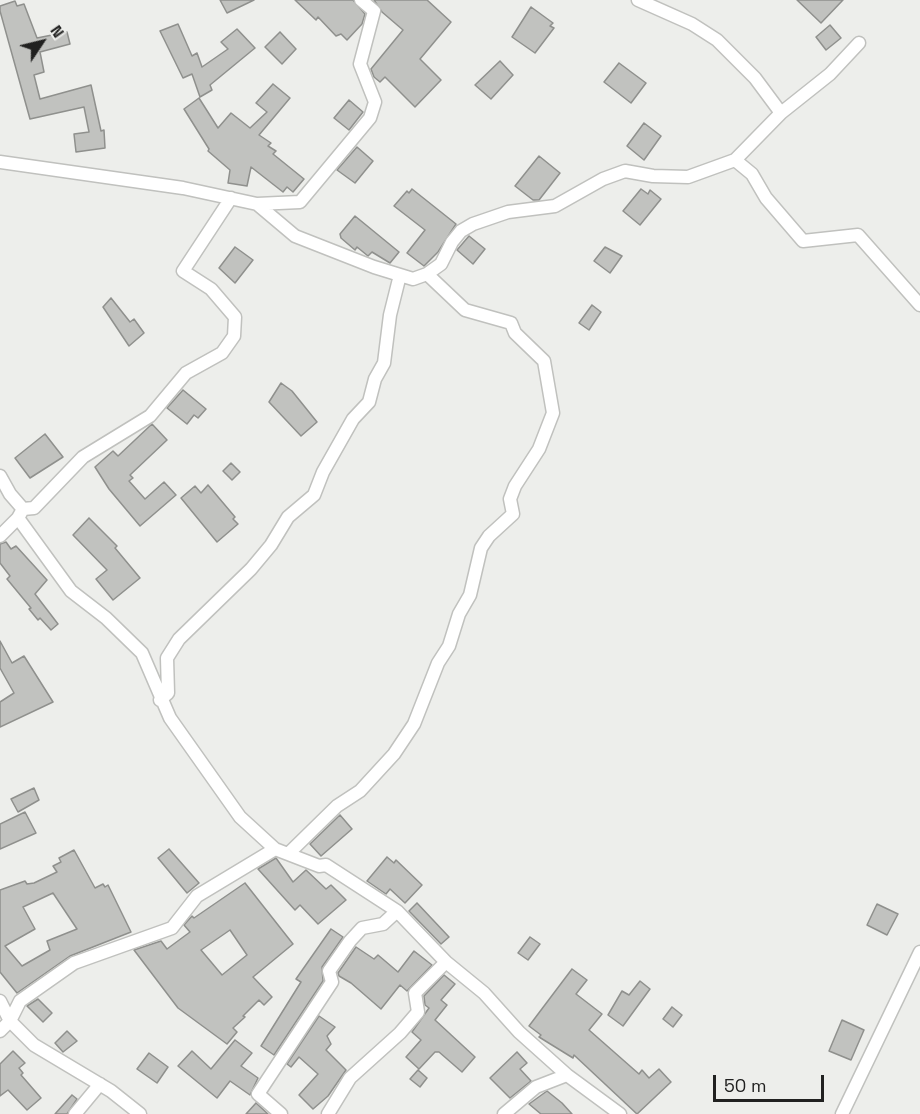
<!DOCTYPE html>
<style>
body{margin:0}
#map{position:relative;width:920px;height:1114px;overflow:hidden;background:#edeeeb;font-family:"Space Grotesk",sans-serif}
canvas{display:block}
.north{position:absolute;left:12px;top:12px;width:60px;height:60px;-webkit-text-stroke:4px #edeeeb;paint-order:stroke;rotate:55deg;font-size:16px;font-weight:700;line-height:24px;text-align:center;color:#212120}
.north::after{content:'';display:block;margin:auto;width:21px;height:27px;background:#212120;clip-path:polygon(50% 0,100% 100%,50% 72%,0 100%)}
.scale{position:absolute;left:713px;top:1075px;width:111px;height:27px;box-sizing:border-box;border:3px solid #212120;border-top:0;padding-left:8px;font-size:18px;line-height:21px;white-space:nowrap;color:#212120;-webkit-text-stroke:4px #edeeeb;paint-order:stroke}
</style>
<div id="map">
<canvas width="920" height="1114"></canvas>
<div class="north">N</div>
<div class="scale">50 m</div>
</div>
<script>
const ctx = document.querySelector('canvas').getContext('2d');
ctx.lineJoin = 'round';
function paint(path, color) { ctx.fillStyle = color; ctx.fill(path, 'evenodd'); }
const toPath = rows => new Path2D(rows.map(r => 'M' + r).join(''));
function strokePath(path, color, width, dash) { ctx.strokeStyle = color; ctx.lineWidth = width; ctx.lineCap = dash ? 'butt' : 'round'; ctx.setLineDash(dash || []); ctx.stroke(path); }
const building = toPath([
 [220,0,254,0,227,13,220,0],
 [295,0,353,0,365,14,362,24,347,40,341,34,336,36,318,17,316,20,295,0],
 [374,0,427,0,451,22,420,59,441,80,415,107,385,77,380,82,374,77,371,69,403,30,382,12,374,0],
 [797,0,843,0,821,23,797,0],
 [15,1,17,6,24,4,37,38,67,32,70,44,40,52,44,72,34,75,40,99,91,85,101,131,104,130,105,148,76,152,74,134,89,132,84,107,30,119,0,11,0,6,15,1],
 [531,7,553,23,550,26,554,28,535,53,512,37,531,7],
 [178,24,192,56,197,53,202,67,228,49,221,42,237,29,255,48,210,85,212,90,200,97,192,74,183,78,160,31,178,24],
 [830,25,841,38,826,50,816,37,830,25],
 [280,32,296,49,282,64,265,47,280,32],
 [500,61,513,75,491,99,475,85,500,61],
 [619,63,646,83,631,103,604,82,619,63],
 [273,84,290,98,259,135,271,143,268,146,276,151,273,154,304,179,293,192,287,187,283,192,251,167,247,186,228,183,230,170,208,151,209,149,184,109,199,98,218,128,231,113,250,128,267,112,256,103,273,84],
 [349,100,363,112,349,130,334,118,349,100],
 [644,123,661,136,644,160,627,146,644,123],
 [357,147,373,161,355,183,337,170,357,147],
 [539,156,560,173,539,200,533,200,515,186,539,156],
 [412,189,456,224,438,252,424,266,407,253,425,230,394,206,407,191,409,193,412,189],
 [641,189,648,194,650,190,661,199,640,225,623,211,641,189],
 [355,216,399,252,390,263,372,252,368,256,357,247,355,250,341,238,340,234,355,216],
 [469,236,485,249,473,264,457,250,469,236],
 [235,247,253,260,235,283,219,268,235,247],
 [605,247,622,256,610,273,594,261,605,247],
 [111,298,130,322,134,319,144,333,129,346,103,307,111,298],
 [592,305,601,312,589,330,579,323,592,305],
 [281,383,292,391,317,422,301,436,269,402,281,383],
 [183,390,206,409,198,418,194,415,187,424,167,408,183,390],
 [152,424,167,440,130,475,133,478,129,481,145,499,164,482,176,495,140,526,109,489,95,467,113,451,118,456,152,424],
 [45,434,63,457,30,478,15,458,45,434],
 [231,463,240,472,232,480,223,471,231,463],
 [208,485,235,517,233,519,238,524,217,542,181,498,195,486,201,493,208,485],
 [89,518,117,546,115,548,140,578,113,600,96,579,107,570,73,535,89,518],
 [6,542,11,549,16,546,47,580,35,594,58,624,51,630,40,618,38,620,29,609,31,608,7,579,10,576,0,563,0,544,6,542],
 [0,641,12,663,24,656,53,702,0,727,0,702,14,693,0,668,0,641],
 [34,788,39,800,18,812,11,799,34,788],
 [25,812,36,833,0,849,0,824,25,812],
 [340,815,352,829,321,856,310,844,340,815],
 [169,849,199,883,187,893,158,858,169,849],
 [74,850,95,888,103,884,105,887,108,885,131,932,70,956,17,993,0,972,0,890,25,881,27,884,34,883,57,872,53,866,61,862,59,858,74,850],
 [53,893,77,929,47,941,50,950,22,966,5,946,35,929,23,907,53,893],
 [387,857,394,863,396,860,422,885,405,903,390,889,386,894,367,881,387,857],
 [276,858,293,882,306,870,326,889,331,885,346,900,318,924,300,905,295,910,258,869,276,858],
 [245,883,293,944,253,977,272,997,264,1005,259,1000,243,1016,245,1017,233,1028,237,1032,227,1044,178,1008,134,950,161,941,167,949,190,932,184,925,192,916,194,918,245,883],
 [230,930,247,955,222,975,201,950,230,930],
 [417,903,449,937,441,944,409,911,417,903],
 [877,904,898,914,887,935,867,925,877,904],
 [331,929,343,937,322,967,323,981,274,1055,261,1046,301,982,296,979,331,929],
 [530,937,540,944,528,960,518,953,530,937],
 [356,947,374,959,378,955,398,972,414,951,432,965,407,991,400,985,381,1009,351,983,339,976,338,973,356,947],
 [572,969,587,980,576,994,602,1014,589,1030,639,1074,642,1070,649,1078,659,1069,671,1082,637,1114,574,1055,573,1058,539,1037,541,1035,529,1026,572,969],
 [444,975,455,984,441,1000,447,1005,435,1020,475,1057,462,1072,439,1052,435,1052,419,1069,406,1057,421,1040,412,1032,429,1008,425,1005,424,996,444,975],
 [640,981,650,989,623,1026,608,1015,622,991,629,995,640,981],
 [38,999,52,1013,43,1022,27,1006,38,999],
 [672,1007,682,1015,673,1027,663,1019,672,1007],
 [319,1016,335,1027,327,1036,331,1044,326,1050,346,1070,328,1096,313,1109,299,1095,318,1074,299,1057,291,1067,287,1064,319,1016],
 [842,1020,864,1030,851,1060,829,1051,842,1020],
 [67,1031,77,1041,63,1052,55,1043,67,1031],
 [235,1040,252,1053,241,1066,258,1078,250,1095,230,1081,217,1098,178,1066,192,1051,211,1069,235,1040],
 [13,1051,25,1063,19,1068,23,1073,21,1075,41,1098,27,1110,8,1090,0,1096,0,1064,13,1051],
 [517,1052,527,1063,520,1069,531,1081,510,1098,490,1078,517,1052],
 [149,1053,168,1067,157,1083,137,1069,149,1053],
 [418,1070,427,1078,420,1087,410,1079,418,1070],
 [547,1091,562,1103,572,1114,541,1114,529,1104,547,1091],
 [72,1095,77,1099,67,1114,55,1114,72,1095],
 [256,1103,268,1114,246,1114,256,1103]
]);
const street = toPath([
 [638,0,692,24,717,40,755,78,781,113],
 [735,160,781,113,830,74,859,43],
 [0,162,183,188,257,204,295,236,374,267,413,279,427,274,441,264,452,242,461,231,473,224,508,212,555,206,603,179,625,171,653,176,688,177,735,160,752,174,766,198,803,241,858,235,920,305],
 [257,204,300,202,370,118,375,102,360,64,374,11,361,0],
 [0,476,10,494,23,509,18,518,71,591,106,618,142,653,170,718,240,817,275,849,319,866,326,865,397,911,446,962,484,993,519,1032,567,1075,620,1114],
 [23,509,34,508,83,457,150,416,186,373,222,353,234,336,235,317,211,289,183,271,231,198],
 [0,536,18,518],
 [160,700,168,693,167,658,179,639,251,569,271,545,288,517,314,495,323,472,353,419,369,402,375,379,384,363,390,315,400,275],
 [288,854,337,806,360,791,394,754,414,724,438,663,449,646,459,614,470,595,481,548,489,536,513,514,510,499,515,486,539,449,553,413,544,361,515,333,511,323,465,310,427,274],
 [0,1001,10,1021],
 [10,1021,20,1001,74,963,172,928,197,896,275,849],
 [0,1031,10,1021,34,1045,111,1091,140,1114],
 [75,1114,100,1084],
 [281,1114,258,1094,332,982,329,971,350,941,362,928,383,924,397,911],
 [328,1114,350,1078,400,1033,418,1012,415,993,446,962],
 [504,1114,536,1087,567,1075],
 [842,1114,920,952]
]);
paint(building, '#c1c2bf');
strokePath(building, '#8f908d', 1.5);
strokePath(street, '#c0c1be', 15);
strokePath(street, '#fff', 12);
</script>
